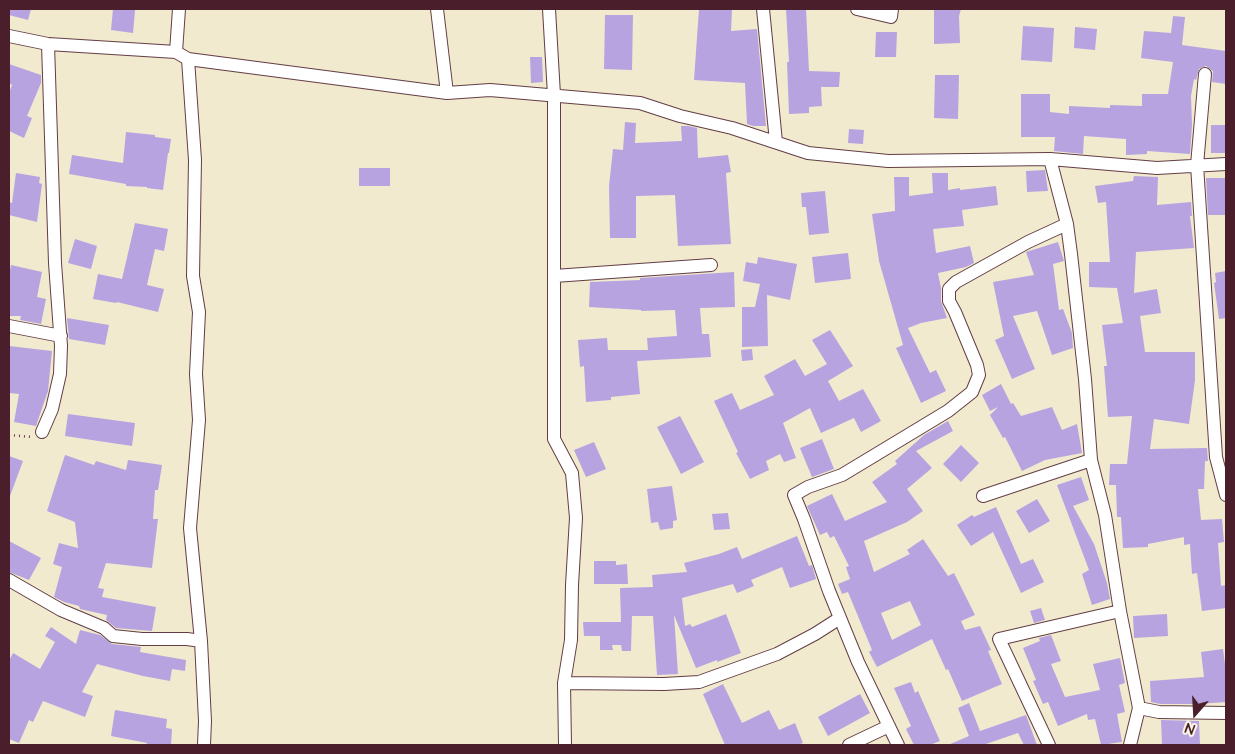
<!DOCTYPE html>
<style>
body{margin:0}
#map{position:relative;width:1235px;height:754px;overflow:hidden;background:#f1eacf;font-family:"Architects Daughter",sans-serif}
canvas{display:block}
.frame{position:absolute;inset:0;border:10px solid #4a1f2b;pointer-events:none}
.north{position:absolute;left:1170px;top:689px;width:50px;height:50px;-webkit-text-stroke:4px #fcf5e5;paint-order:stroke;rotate:199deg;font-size:14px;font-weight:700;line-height:20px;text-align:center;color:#4a1f2b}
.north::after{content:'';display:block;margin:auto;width:18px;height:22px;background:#4a1f2b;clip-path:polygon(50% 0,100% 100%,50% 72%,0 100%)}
</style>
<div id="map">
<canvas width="1235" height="754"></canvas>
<div class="frame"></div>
<div class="north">N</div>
</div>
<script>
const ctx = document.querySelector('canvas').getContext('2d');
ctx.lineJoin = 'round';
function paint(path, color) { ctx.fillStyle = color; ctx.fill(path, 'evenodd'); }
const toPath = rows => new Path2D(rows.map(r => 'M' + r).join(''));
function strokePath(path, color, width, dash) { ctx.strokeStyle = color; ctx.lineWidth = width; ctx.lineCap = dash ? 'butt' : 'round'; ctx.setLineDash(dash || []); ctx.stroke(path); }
const building = toPath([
 [9,9,31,9,28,20,9,15],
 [113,9,135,10,133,33,111,30],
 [699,9,732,9,731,31,757,29,766,126,753,126,747,124,745,83,694,80],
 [786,9,806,9,809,71,840,72,839,87,821,87,822,106,809,107,809,113,789,114,787,62,789,62],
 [934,9,961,9,959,16,960,43,934,44],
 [605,15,633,15,632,70,604,69],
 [1173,16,1185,17,1182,45,1226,51,1226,84,1212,82,1213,71,1206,66,1199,69,1196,80,1194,79,1191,96,1192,125,1190,154,1147,151,1147,154,1126,155,1126,139,1084,136,1083,154,1054,151,1055,137,1021,137,1021,94,1050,94,1050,112,1069,114,1069,106,1110,108,1110,105,1142,106,1142,94,1168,94,1173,62,1141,58,1144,31,1171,33],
 [1023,26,1054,28,1052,62,1021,60],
 [1075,27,1097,29,1095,50,1074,48],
 [876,32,897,32,896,57,875,57],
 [530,57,542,57,543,82,531,83],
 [9,64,41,75,41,83,27,116,32,118,24,138,9,131,9,93,12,85,9,83],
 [935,75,959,75,958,119,934,118],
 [625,122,636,123,635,143,682,141,681,126,688,126,697,128,698,158,728,155,731,172,726,173,731,244,678,246,675,195,636,196,636,238,610,238,609,186,613,149,623,150],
 [1211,125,1226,125,1226,153,1211,153],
 [849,129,864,130,863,144,848,143],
 [126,132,155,135,155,137,171,139,169,153,168,153,163,190,147,188,147,187,126,186,126,184,69,174,72,155,123,163],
 [359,168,390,168,390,186,359,186],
 [1045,170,1048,191,1027,192,1026,171],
 [16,173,40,177,39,183,42,184,37,222,9,215,9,202,12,203],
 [932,173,948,173,948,190,960,188,960,190,996,186,998,205,962,210,964,226,933,229,936,253,970,246,974,263,966,267,938,273,941,288,941,301,947,318,921,323,908,328,930,373,936,370,946,391,921,403,896,348,903,345,879,261,872,214,895,211,894,177,909,177,909,196,933,193],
 [1134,176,1158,177,1157,205,1191,202,1192,216,1190,216,1194,248,1136,252,1134,293,1157,289,1161,313,1140,316,1145,352,1195,352,1195,380,1189,424,1154,419,1150,449,1207,448,1208,461,1205,461,1204,489,1198,489,1201,520,1222,519,1224,542,1218,543,1221,586,1226,585,1226,608,1202,611,1197,573,1192,574,1190,544,1184,545,1184,537,1148,544,1148,547,1123,548,1121,517,1117,517,1116,485,1109,485,1110,464,1127,464,1132,416,1108,417,1104,366,1107,366,1102,325,1123,323,1117,288,1089,287,1089,262,1110,262,1106,202,1098,203,1095,186,1133,181],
 [1206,178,1225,178,1226,215,1208,215],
 [825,191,829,233,809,235,806,207,802,207,801,193],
 [135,223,168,229,164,251,155,249,147,285,164,289,158,312,117,302,116,303,93,299,98,274,122,279],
 [75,239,97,246,91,269,68,263],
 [1058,242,1064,261,1053,264,1059,310,1063,309,1072,333,1073,348,1052,355,1037,311,1013,316,1035,369,1012,379,995,340,1004,336,993,282,1034,275,1026,252],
 [848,253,851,279,815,283,812,257],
 [758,257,797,264,790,300,767,295,768,346,742,347,742,307,755,307,760,284,743,281,746,262,757,264],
 [11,265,42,272,37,297,46,299,41,324,20,320,21,316,9,316,9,275],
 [1226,271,1226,318,1219,319,1214,283,1216,282,1215,273],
 [734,272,735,307,700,308,702,334,709,334,711,357,637,361,640,394,611,397,611,400,586,402,584,366,580,367,578,340,607,338,608,350,648,350,647,338,677,336,675,310,641,311,641,310,589,307,590,282,640,280,640,278],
 [67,318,109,325,105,345,69,339],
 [830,330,853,366,828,381,839,401,863,389,881,421,861,432,854,418,821,433,810,408,783,423,796,458,784,462,780,454,766,461,769,470,750,479,736,453,738,452,714,401,732,393,740,410,774,395,764,376,795,359,805,376,827,364,812,340],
 [9,346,52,351,48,391,36,426,14,422,19,394,9,393],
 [752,349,753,360,742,361,741,350],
 [1001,384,1011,404,1013,403,1021,416,1052,407,1062,430,1077,424,1082,453,1045,460,1022,471,1005,437,1003,438,990,415,998,407,990,411,982,395],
 [68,414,135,423,132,446,65,436],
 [680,416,704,462,681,474,657,427],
 [948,421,953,431,916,451,932,468,907,489,923,511,907,522,864,541,874,572,910,554,907,550,923,539,948,576,954,573,975,615,961,621,965,630,980,626,991,650,988,651,1002,684,962,701,948,669,946,670,932,639,877,667,869,652,872,650,848,592,842,594,838,584,850,579,846,567,849,566,834,536,830,538,827,532,820,535,807,506,832,494,845,521,887,502,872,482,897,464,895,461,924,435],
 [910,601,921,625,892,640,881,613],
 [822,439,834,469,812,477,800,448],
 [594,442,606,469,586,477,574,450],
 [961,445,979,463,961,482,943,464],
 [65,455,94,465,96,461,126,470,128,460,162,465,158,490,155,490,153,519,158,519,152,568,106,563,98,588,104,589,102,597,156,607,152,631,116,628,106,620,107,615,80,609,79,606,64,602,54,597,62,567,53,564,59,543,78,548,75,522,47,511],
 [9,456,23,461,10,496,9,496],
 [1081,477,1089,500,1073,506,1094,544,1107,583,1110,599,1092,605,1082,574,1089,570,1057,485],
 [672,486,677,520,673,521,673,528,660,530,658,522,651,523,647,489],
 [1037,499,1050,521,1029,533,1016,511],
 [996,507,1021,564,1033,559,1044,582,1021,593,993,532,971,546,957,525,972,515,974,517],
 [728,513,730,529,714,530,712,514],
 [797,536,809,566,812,565,816,579,790,588,782,567,751,580,754,586,737,593,733,584,682,598,685,626,690,624,692,627,726,614,741,653,717,662,717,660,696,668,674,615,678,674,657,675,653,616,632,616,631,651,622,651,621,645,612,645,613,650,600,650,600,636,584,636,583,622,621,622,620,588,653,587,652,575,687,572,684,563,719,554,737,547,742,559],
 [9,541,41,558,29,580,9,572],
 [594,561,616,561,616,565,627,564,628,584,594,584],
 [1041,608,1045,620,1034,623,1030,611],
 [1167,614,1168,636,1134,638,1133,616],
 [51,627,76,644,80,630,100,635,112,644,141,647,140,652,186,660,185,671,172,669,170,681,143,676,97,664,82,692,93,696,85,717,43,701,33,722,29,720,19,743,9,739,9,661,13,653,40,669,55,642,45,636],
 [1051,635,1061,661,1051,664,1065,697,1100,690,1093,664,1120,658,1125,683,1119,685,1125,712,1117,714,1122,742,1101,745,1095,719,1088,720,1087,714,1058,726,1048,702,1043,704,1033,681,1036,680,1023,648,1040,641,1039,638],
 [1223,649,1226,671,1226,702,1199,704,1160,704,1151,702,1150,681,1204,677,1201,652],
 [911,682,915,693,918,691,940,741,930,745,914,745,906,729,911,726,894,688],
 [723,684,742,723,769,710,779,730,795,723,803,743,797,745,725,745,703,694],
 [860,694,870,713,828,736,818,717],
 [969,703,980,731,1026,715,1037,745,1024,745,1018,733,983,745,948,745,969,736,958,708],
 [115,710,167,719,166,728,172,729,171,745,146,745,147,743,111,736],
 [1161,720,1199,721,1200,745,1162,745]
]);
const path = toPath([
 [9,435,32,437]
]);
const street = toPath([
 [437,9,447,93],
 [549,9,554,95,554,439,572,473,576,518,572,585,571,640,564,683,565,745],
 [763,9,776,142],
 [857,9,891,17,892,9],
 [9,36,48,44,176,52,188,59,447,93,490,90,640,103,680,116,732,128,808,153,888,161,1050,159,1157,168,1226,164],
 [176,52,179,9],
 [188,59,195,160,193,276,199,312,196,374,199,420,190,528,201,641,205,721,204,745],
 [1205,74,1197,165,1216,457,1226,495],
 [1050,159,1067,224,1071,254,1085,379,1091,460,1105,515,1120,611,1139,708,1159,712,1226,713],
 [554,276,711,265],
 [9,326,61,336],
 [42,432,52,409,60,374,61,346,55,263,48,44],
 [983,496,1091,460],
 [9,580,61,610,104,628,113,636,142,639,187,639,201,641],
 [564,683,664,684,699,682,777,654,815,634,840,618],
 [849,745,889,726],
 [898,745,858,662,829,591,804,519,794,495,808,487,842,475,948,411,972,392,979,375,977,365,955,312,949,301,949,289,956,282,1028,242,1067,224],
 [1049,745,999,639,1120,611],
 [1130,745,1139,708]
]);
paint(building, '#b8a3e1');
strokePath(street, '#633d44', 14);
strokePath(path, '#633d44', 2.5, [1, 4]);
strokePath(street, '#fff', 12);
</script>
